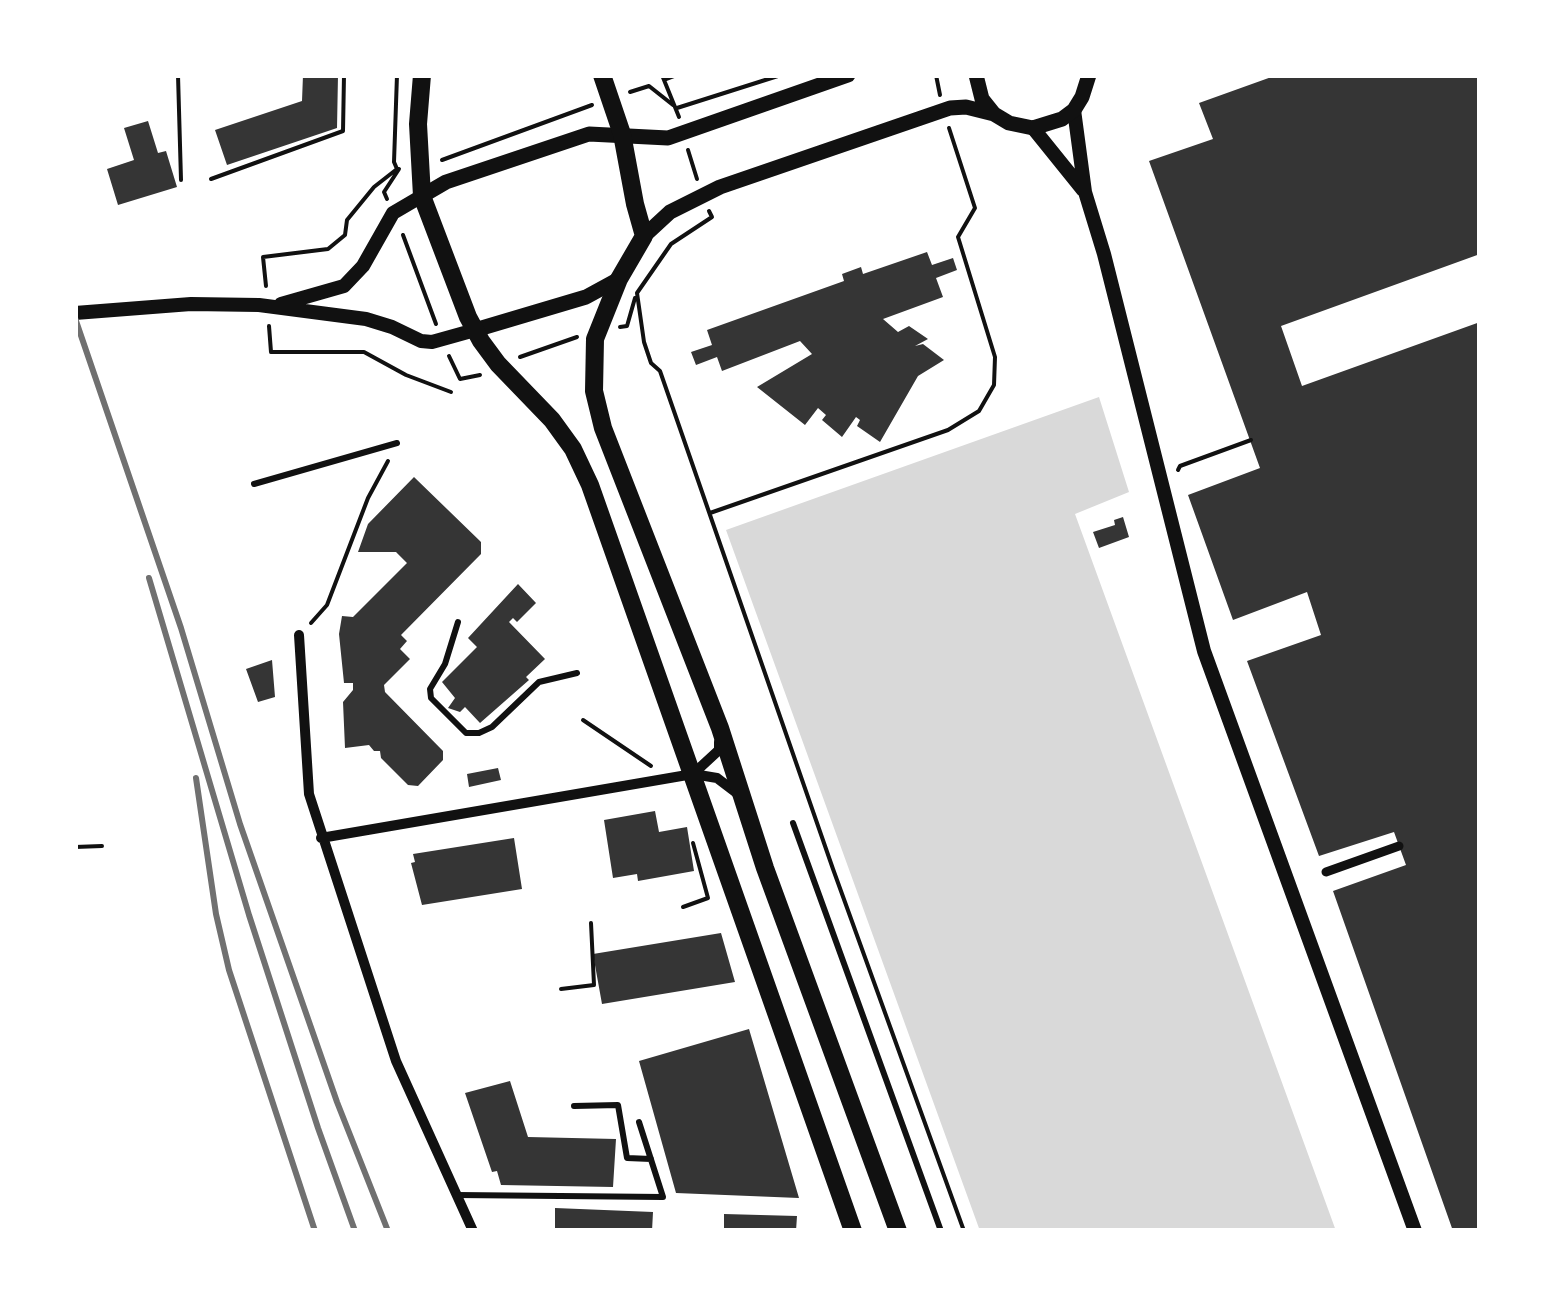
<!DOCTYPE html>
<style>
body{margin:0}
#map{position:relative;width:1555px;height:1306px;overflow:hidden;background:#fff;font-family:"PT Sans",sans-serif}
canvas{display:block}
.frame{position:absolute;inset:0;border:78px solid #fff;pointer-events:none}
</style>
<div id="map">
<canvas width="1555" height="1306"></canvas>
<div class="frame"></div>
</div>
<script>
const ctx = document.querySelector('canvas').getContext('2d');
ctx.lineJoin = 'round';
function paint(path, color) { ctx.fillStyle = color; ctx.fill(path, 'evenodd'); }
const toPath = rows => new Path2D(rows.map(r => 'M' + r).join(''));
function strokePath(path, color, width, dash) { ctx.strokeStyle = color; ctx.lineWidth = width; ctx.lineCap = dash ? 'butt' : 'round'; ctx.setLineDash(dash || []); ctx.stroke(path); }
const water = toPath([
 [1099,397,1129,492,1075,514,1336,1231,980,1231,726,530]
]);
const building = toPath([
 [303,75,338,75,337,128,227,165,215,130,302,101],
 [1277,75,1480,75,1480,254,1281,326,1302,386,1480,322,1480,1231,1453,1231,1333,891,1406,865,1394,832,1319,856,1247,661,1321,635,1307,592,1233,620,1188,495,1260,468,1149,161,1213,139,1199,103],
 [148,121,158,153,166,151,177,187,118,205,107,169,134,160,124,128],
 [927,252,932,265,953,258,957,270,936,278,943,297,883,319,898,332,909,326,928,339,915,346,923,344,944,360,918,376,880,442,857,426,860,420,856,417,842,437,822,420,826,415,818,408,805,425,757,387,812,354,800,341,722,371,717,357,696,365,691,352,712,345,707,330,844,281,842,274,861,267,863,274],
 [414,477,481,542,481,554,401,635,407,641,400,649,410,659,384,685,385,692,443,751,443,760,418,786,408,785,381,758,380,751,374,751,369,745,345,748,343,702,353,690,353,683,344,683,339,634,342,616,353,617,407,563,396,552,358,552,368,524],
 [1123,517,1129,537,1099,548,1093,532,1115,525,1114,520],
 [518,584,536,603,517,622,513,618,509,622,545,659,526,677,529,680,480,723,465,707,460,712,448,708,455,698,442,682,477,647,468,638],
 [272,660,275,697,258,702,246,669],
 [498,768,501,780,469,787,467,774],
 [655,811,659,832,687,827,694,871,638,881,637,874,613,878,604,820],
 [514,838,522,889,422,905,411,863,415,862,413,854],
 [721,933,735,982,602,1004,593,954],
 [749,1029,799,1198,676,1193,639,1061],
 [510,1081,528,1137,616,1139,613,1187,501,1185,497,1171,492,1172,465,1093],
 [555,1208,653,1212,652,1231,555,1231],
 [724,1214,797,1216,796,1231,724,1231]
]);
const path = toPath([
 [178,75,181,180],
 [662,75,679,117],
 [936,75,940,95],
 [664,80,677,75],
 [630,92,649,86,673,105],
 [677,108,781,75],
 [688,150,697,179],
 [442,160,592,105],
 [211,179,343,131,344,75],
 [387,199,384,192,399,169],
 [709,211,712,217,671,244,637,293,644,342,651,363,660,371,833,869,964,1231],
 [403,235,436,324],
 [266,286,263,257,328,249,345,235,347,220,374,187,397,169,394,162,397,75],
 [269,326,271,352,364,352,406,375,451,392],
 [620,327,627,326,635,298],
 [449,356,460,379,480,375],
 [520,357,577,337],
 [1178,470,1180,466,1251,440],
 [710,513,948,430,979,411,994,385,995,357,958,237,975,208,949,128],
 [311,623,327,605,368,498,388,461],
 [583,720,651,766],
 [75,847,102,846],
 [683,907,708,898,693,843],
 [561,989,594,985,591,923]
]);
const service = toPath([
 [254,484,397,443],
 [458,622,445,664,430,689,431,698,466,733,479,733,492,727,539,682,577,673],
 [793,823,941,1231],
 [574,1106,618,1105,627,1158,651,1159],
 [457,1195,663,1197,639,1122]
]);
const pedestrian = toPath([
 [1326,872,1399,846]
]);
const minor = toPath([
 [299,635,309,794,396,1061,473,1231],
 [693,774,719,750,719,742],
 [321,838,693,774,717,778,738,794]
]);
const tertiary = toPath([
 [1074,110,1085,192,1104,254,1204,651,1415,1231],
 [1033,128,1083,190],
 [281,304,344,286,363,266,393,213,422,196],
 [75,313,191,304,259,305,366,319,392,327,421,341,432,342,475,330]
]);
const secondary = toPath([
 [976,75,982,99,994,114,1009,123,1033,128,1062,119,1074,110,1082,97,1089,75],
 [422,196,446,182,589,134,668,138,848,75],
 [644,236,670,212,720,187,950,108,966,107,994,114],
 [475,330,586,297,619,279]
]);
const primary = toPath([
 [422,75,418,124,422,196,468,317,481,341,498,364,552,420,573,449,590,485,853,1231],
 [602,75,622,134,635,204,644,236,619,279,595,339,594,391,603,428,720,728,765,868,898,1231]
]);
const rail = toPath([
 [75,318,181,628,240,824,337,1102,388,1231],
 [149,578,249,915,318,1128,355,1231],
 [196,778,216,914,229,970,315,1231]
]);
paint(water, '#d9d9d9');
paint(building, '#353535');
strokePath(path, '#111', 4);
strokePath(service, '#111', 6);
strokePath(pedestrian, '#111', 9);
strokePath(minor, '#111', 10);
strokePath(tertiary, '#111', 14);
strokePath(secondary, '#111', 15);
strokePath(primary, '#111', 18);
strokePath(rail, '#707070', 6);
</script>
